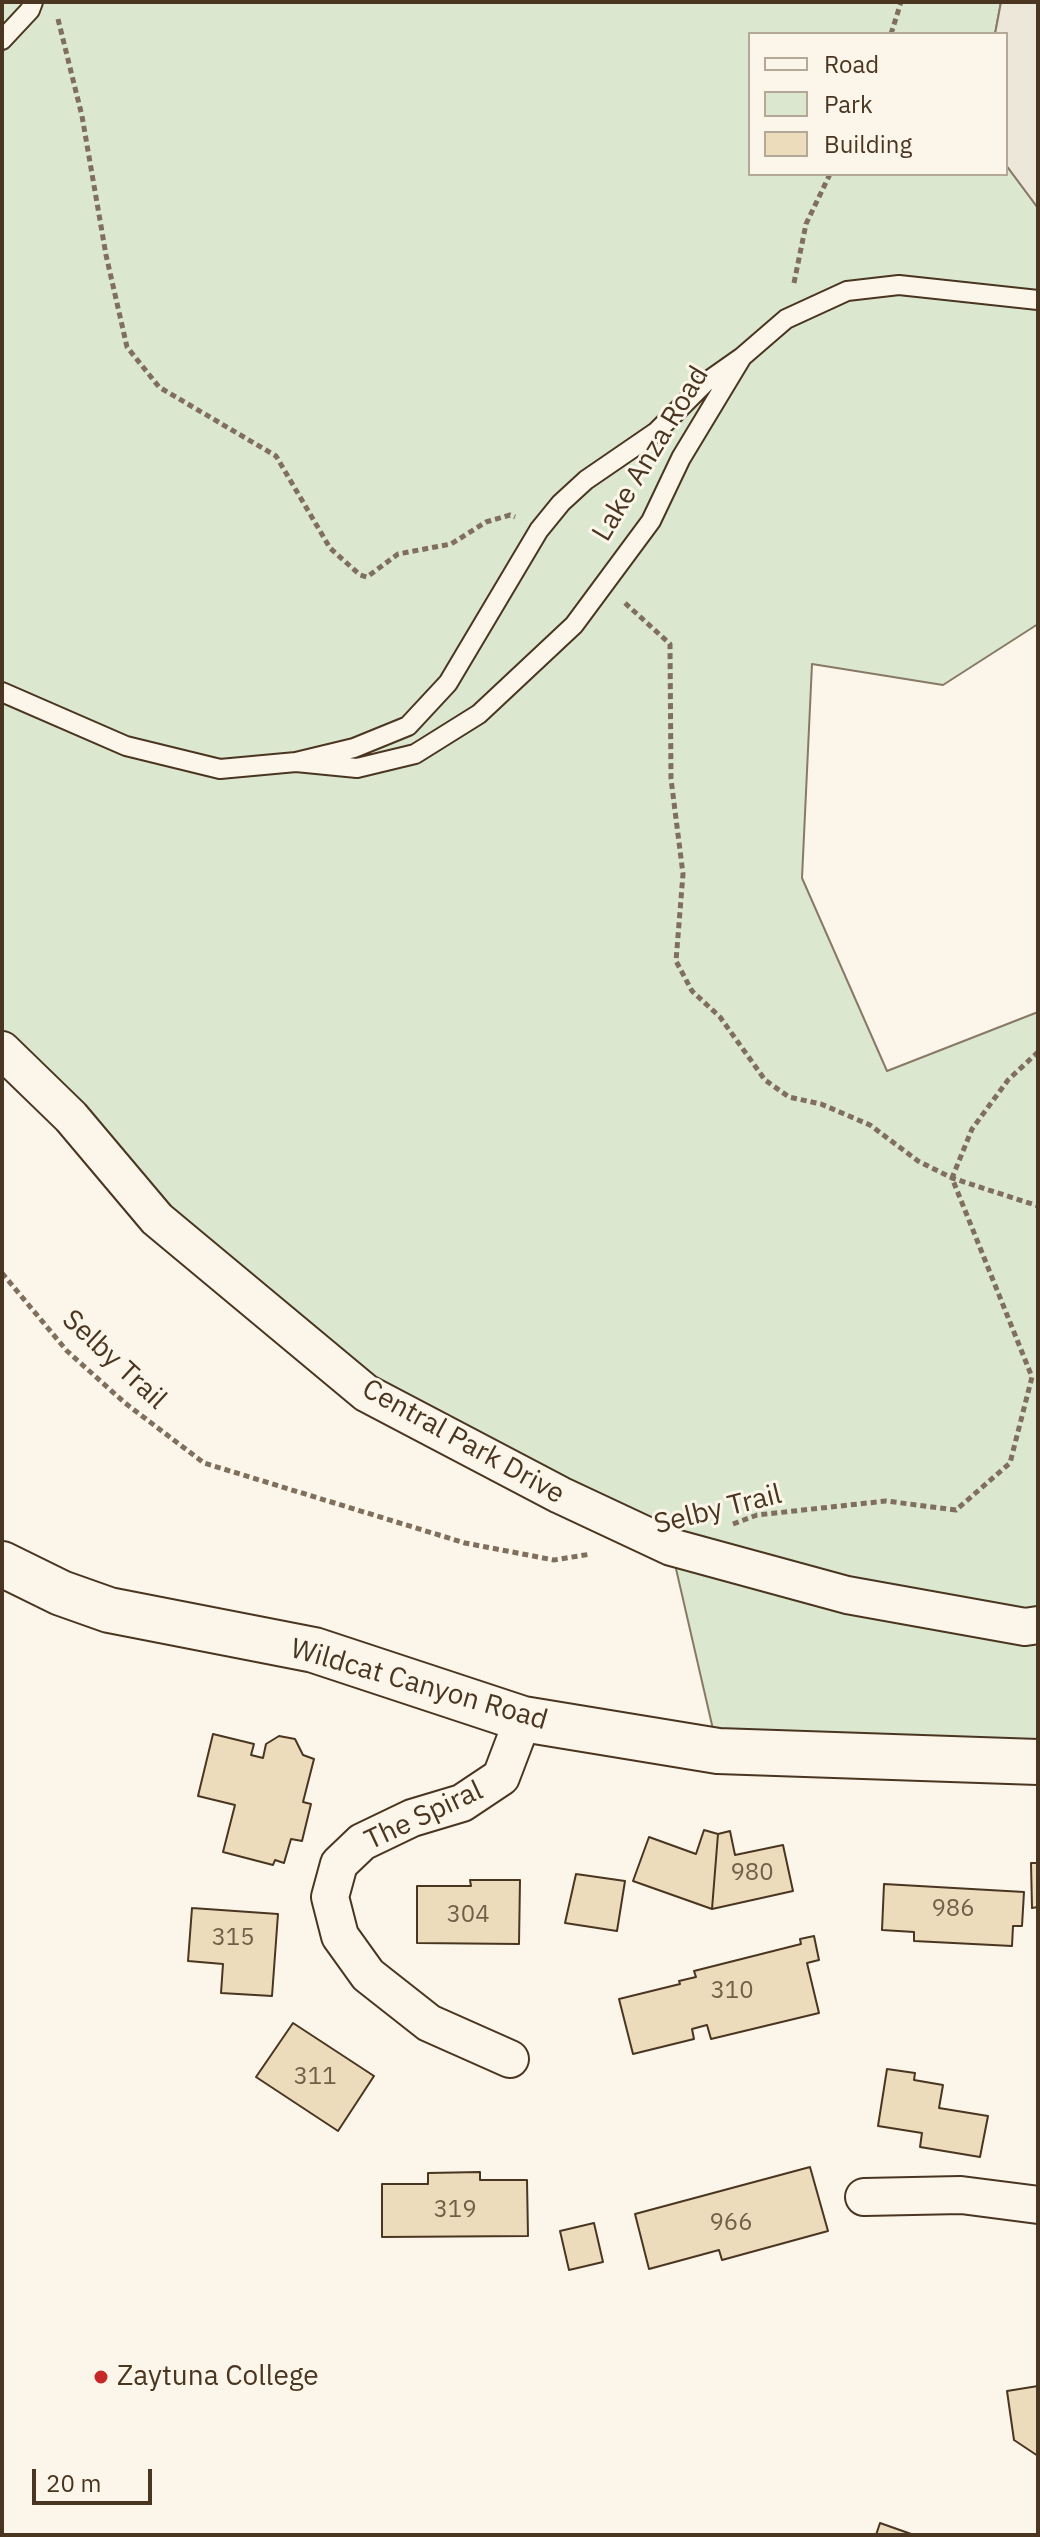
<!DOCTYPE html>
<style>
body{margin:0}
#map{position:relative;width:1040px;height:2537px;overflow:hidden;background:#fbf6e9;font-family:"IBM Plex Sans",sans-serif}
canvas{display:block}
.frame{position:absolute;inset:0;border:4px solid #4a3520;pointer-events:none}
.legend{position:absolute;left:748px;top:32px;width:260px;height:144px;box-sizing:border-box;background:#fbf6e9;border:2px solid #b4a999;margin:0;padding:10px 14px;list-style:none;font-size:24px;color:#4a3520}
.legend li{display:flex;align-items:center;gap:16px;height:40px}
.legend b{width:40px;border:2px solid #b4a999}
.scale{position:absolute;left:32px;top:2469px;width:120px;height:36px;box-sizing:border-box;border:4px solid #4a3520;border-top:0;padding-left:10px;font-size:24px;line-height:28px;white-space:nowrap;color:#4a3520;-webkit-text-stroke:6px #fbf6e9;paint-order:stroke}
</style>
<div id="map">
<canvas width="1040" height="2537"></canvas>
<div class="frame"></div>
<ul class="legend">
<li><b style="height:10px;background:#fbf6e9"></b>Road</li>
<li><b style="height:22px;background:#dce7d0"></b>Park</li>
<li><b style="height:22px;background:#ecdcbc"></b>Building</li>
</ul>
<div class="scale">20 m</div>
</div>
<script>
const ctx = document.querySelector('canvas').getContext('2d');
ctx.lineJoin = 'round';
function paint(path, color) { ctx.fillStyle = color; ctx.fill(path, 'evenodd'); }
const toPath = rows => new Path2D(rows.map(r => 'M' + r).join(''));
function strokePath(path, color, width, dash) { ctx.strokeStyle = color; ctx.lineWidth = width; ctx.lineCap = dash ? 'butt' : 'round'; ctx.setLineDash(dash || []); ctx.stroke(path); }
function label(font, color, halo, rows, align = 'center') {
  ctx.font = font + ' "IBM Plex Sans",sans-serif'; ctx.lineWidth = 6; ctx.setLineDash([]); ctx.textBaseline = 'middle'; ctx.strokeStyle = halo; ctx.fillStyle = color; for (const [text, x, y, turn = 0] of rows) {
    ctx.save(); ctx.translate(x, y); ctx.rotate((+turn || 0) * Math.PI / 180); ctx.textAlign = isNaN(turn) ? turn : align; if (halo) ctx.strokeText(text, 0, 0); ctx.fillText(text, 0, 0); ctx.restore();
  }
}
const green = toPath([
 [2,2,1001,2,995,34,750,34,750,174,1006,174,1006,165,1038,208,1038,624,943,685,812,664,802,878,887,1071,1038,1012,1038,1762,718,1751,671,1547,366,1393,2,1050,2,2]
]);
const parking = toPath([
 [1001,2,1038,2,1038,208,1006,165,1006,34,995,34,1001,2]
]);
const building = toPath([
 [213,1734,254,1744,251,1755,263,1758,266,1744,279,1736,295,1739,303,1755,314,1759,303,1802,311,1804,302,1841,291,1839,284,1863,275,1860,273,1865,223,1852,235,1805,198,1796,213,1734],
 [704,1830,718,1834,712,1909,633,1881,649,1837,696,1854,704,1830],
 [730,1831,735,1855,783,1845,793,1891,712,1909,718,1834,730,1831],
 [1031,1863,1038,1863,1038,1907,1032,1908,1031,1863],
 [576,1874,625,1881,617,1931,565,1923,576,1874],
 [470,1880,520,1880,519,1944,417,1943,417,1886,471,1886,470,1880],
 [884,1884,1024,1892,1022,1926,1013,1926,1012,1946,914,1941,914,1932,882,1930,884,1884],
 [192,1908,278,1914,272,1996,221,1993,223,1964,188,1961,192,1908],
 [814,1936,819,1960,807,1963,819,2013,711,2039,707,2025,692,2029,694,2039,633,2054,619,1999,680,1984,679,1981,696,1977,694,1971,801,1944,800,1939,814,1936],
 [293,2023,374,2076,338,2131,256,2077,293,2023],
 [887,2069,915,2073,914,2080,943,2085,939,2108,988,2116,980,2157,920,2147,922,2133,878,2126,887,2069],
 [810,2167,828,2231,722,2260,719,2250,649,2269,635,2214,810,2167],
 [480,2172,480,2180,527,2180,528,2236,382,2237,382,2184,428,2184,428,2173,480,2172],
 [594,2223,603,2262,569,2270,560,2231,594,2223],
 [1038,2386,1038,2456,1014,2440,1007,2391,1038,2386],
 [880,2523,914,2535,876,2535,880,2523]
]);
const path = toPath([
 [58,19,82,116,106,255,127,347,159,387,276,456,330,548,360,575,367,577,398,554,451,544,486,522,510,515,515,517],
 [891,34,901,2],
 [794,283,806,224,830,174],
 [625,603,670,644,671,779,683,874,676,961,692,991,720,1017,765,1080,789,1097,821,1104,870,1125,918,1161,952,1178,1038,1206],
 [2,1273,67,1351,125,1403,204,1463,465,1543,554,1560,591,1554],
 [733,1524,757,1515,886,1501,956,1510,1010,1463,1032,1377,952,1178,972,1129,1008,1080,1038,1052]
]);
const service = toPath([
 [2,40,30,10,33,2],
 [742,357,786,319,847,291,899,285,1038,300],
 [2,692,126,746,220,769,296,762,354,748,408,726,448,683,539,530,561,503,586,480,656,432,705,383,742,357,681,458,651,521,574,625,479,714,415,754,357,768,296,762]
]);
const minor = toPath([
 [2,1050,71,1117,157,1219,366,1393,560,1495,671,1547,847,1595,1025,1627,1038,1625],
 [510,2059,429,2023,368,1975,340,1936,330,1897,339,1864,362,1842,412,1818,462,1803,501,1777,523,1719],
 [864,2197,961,2195,1038,2205]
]);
const tertiary = toPath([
 [2,1564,61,1593,109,1610,314,1650,523,1719,718,1751,1038,1762]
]);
const markers = [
 [101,2377,8,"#c62828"]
];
const numberNames = [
 ["980",752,1873],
 ["986",953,1909],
 ["304",468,1915],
 ["315",233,1938],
 ["310",732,1991],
 ["311",315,2077],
 ["319",455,2210],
 ["966",731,2223]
];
const streetNames = [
 ["Lake Anza Road",651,454,-59],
 ["Selby Trail",114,1360,43],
 ["Central Park Drive",463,1442,29],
 ["Selby Trail",718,1510,-14],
 ["Wildcat Canyon Road",419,1685,16],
 ["The Spiral",424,1816,-25]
];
const poiNames = [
 ["Zaytuna College",117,2377]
];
paint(green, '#dce7d0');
strokePath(green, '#887966', 2);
paint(parking, '#ede7d9');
strokePath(parking, '#887966', 2);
paint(building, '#ecdcbc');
strokePath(building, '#4a3520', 2);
strokePath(service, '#4a3520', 22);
strokePath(minor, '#4a3520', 40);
strokePath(tertiary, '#4a3520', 48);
strokePath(path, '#7f6f5c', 5, [6, 4]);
strokePath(service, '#fbf6e9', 18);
strokePath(minor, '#fbf6e9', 36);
strokePath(tertiary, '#fbf6e9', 44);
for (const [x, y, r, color] of markers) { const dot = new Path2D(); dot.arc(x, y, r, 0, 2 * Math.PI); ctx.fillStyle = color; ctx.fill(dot); strokePath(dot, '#fbf6e9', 3); }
label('24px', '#725f47', null, numberNames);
label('28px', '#4a3520', '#fbf6e9', streetNames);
label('28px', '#4a3520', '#fbf6e9', poiNames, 'left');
</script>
